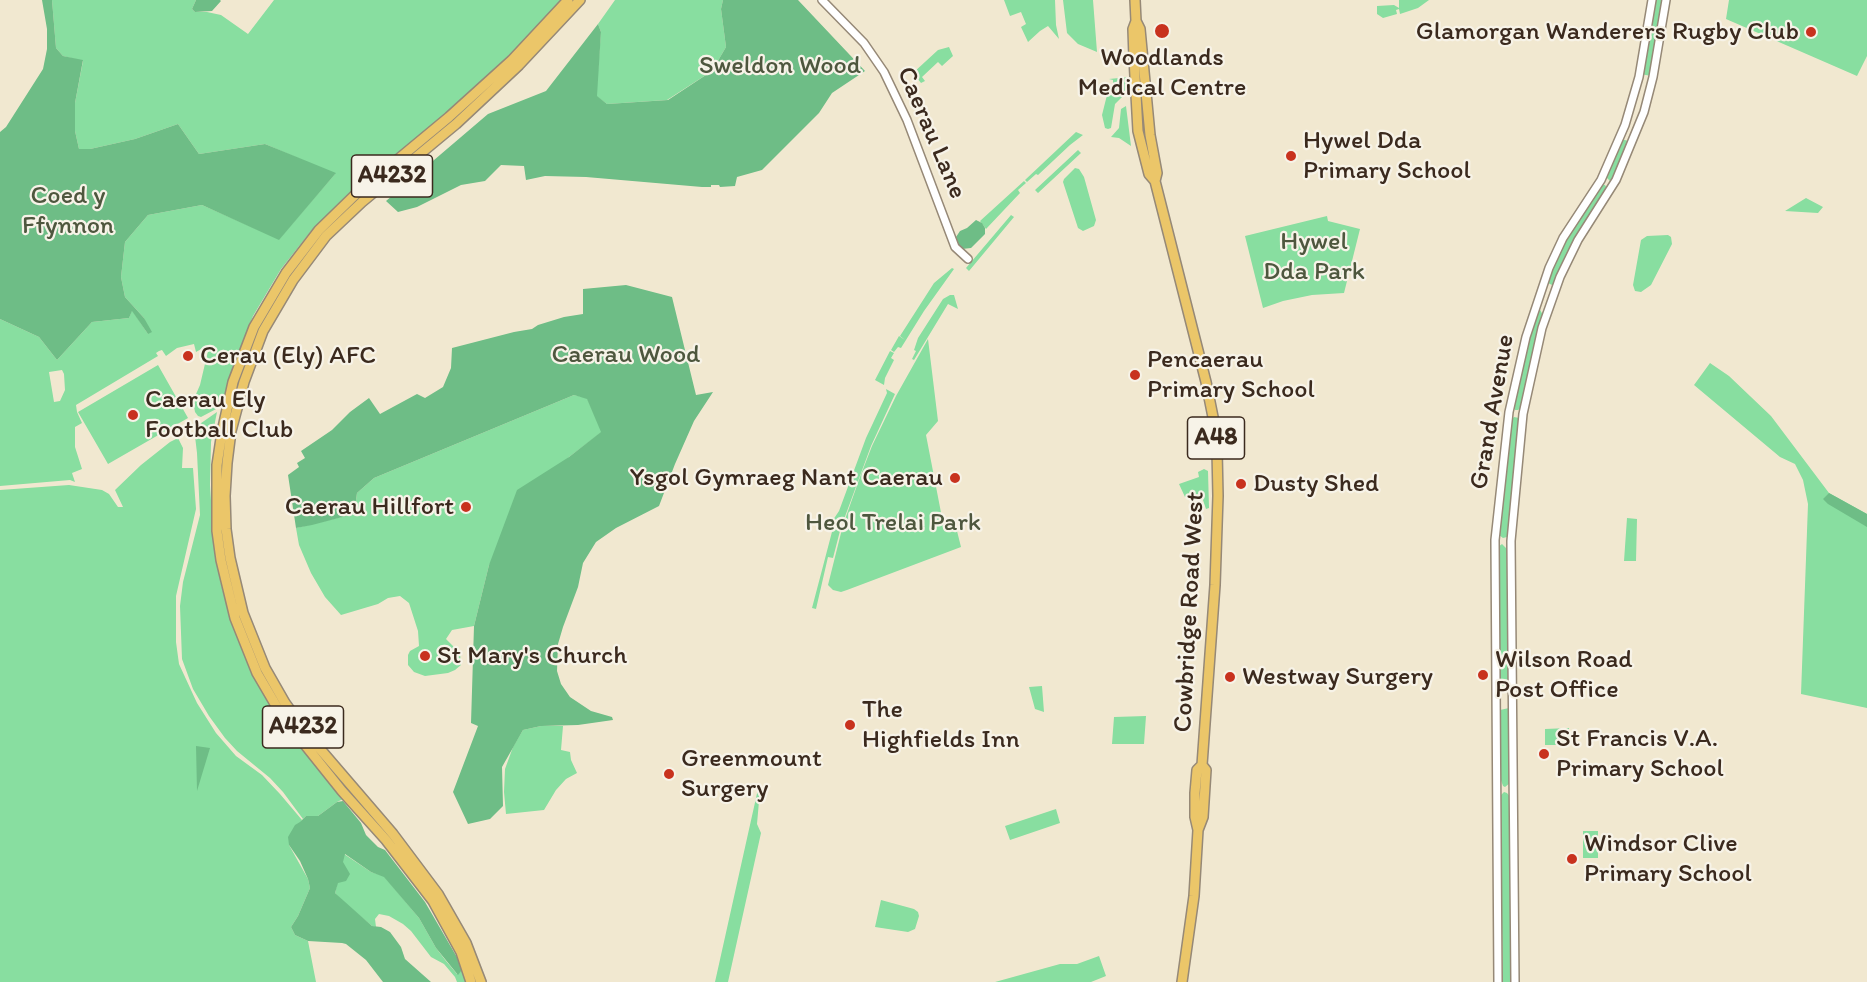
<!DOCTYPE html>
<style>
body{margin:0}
canvas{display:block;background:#f1e8d0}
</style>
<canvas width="1867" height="982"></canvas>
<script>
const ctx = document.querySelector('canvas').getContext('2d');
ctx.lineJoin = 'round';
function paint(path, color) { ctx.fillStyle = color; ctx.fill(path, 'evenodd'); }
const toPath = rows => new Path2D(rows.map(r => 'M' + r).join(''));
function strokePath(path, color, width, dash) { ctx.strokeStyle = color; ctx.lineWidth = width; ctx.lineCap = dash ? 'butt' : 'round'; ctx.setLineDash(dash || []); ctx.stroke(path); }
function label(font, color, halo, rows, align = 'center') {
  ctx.font = font + ' Itim,sans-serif'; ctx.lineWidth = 4.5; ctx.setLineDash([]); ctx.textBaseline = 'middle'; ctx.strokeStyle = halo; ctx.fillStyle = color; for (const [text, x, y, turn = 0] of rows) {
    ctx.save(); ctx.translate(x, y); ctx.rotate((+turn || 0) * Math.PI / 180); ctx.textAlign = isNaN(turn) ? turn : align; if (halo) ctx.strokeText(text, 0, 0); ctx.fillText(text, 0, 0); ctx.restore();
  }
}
const green = toPath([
 [52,0,196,0,192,9,195,12,207,12,221,15,248,34,274,0,563,0,530,36,467,96,341,201,311,231,281,269,253,316,233,366,223,403,220,403,218,408,201,417,198,416,195,412,193,401,200,385,208,351,203,348,196,352,194,344,177,348,166,356,162,350,159,351,156,353,158,356,76,405,77,412,82,423,75,427,75,447,82,469,72,473,75,482,70,480,0,486,0,319,39,337,57,360,92,322,129,318,132,310,148,334,144,318,125,297,121,277,125,242,148,215,202,205,279,239,335,174,265,144,199,154,178,124,135,139,90,149,79,149,75,131,75,103,83,61,63,56,56,48],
 [62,370,64,374,65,390,60,401,54,402,49,372],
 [615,0,723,0,721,9,726,47,712,71,667,100,607,104,596,96,601,32,598,24],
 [1004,0,1055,0,1056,25,1059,39,1048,26,1040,31,1028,42,1021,27,1026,24,1021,12,1010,16],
 [1063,0,1093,0,1097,52,1078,44,1067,33],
 [1399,0,1429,0,1418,8,1400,14,1399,9,1396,10,1397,14,1383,18,1377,14,1377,6,1394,5,1399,8],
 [1653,0,1664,0,1651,76,1641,74],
 [1729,0,1867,0,1867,56,1857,76,1726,19],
 [949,47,953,56,942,66,938,62,922,77,925,81,921,83,913,73,938,50],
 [1129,77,1128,91,1115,104,1111,128,1108,129,1105,128,1102,115,1109,87,1113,86,1113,80,1109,79],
 [1126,106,1131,146,1119,138,1111,137,1119,128,1121,109],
 [1076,132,1083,135,1070,145,1038,175,1036,174,1027,182,1025,180],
 [1622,139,1631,142,1613,180,1610,181,1606,177],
 [1078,150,1081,153,1038,193,1035,190],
 [1075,168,1079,169,1084,177,1096,220,1094,226,1083,231,1078,228,1063,182,1064,179],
 [1024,181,1026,183,1018,190,1020,193,986,229,980,221],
 [1602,184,1605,185,1608,190,1554,286,1546,282,1556,255,1600,185],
 [1806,198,1823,207,1818,213,1785,211],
 [1011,215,1014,217,969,271,966,268],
 [1327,216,1328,221,1360,229,1344,293,1312,295,1283,301,1263,308,1245,236],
 [1668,235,1671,237,1672,244,1651,285,1641,292,1635,291,1633,285,1641,240,1647,236],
 [952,268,954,269,924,311,901,348,898,347,894,352,891,350,899,336,905,340,900,336,934,283],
 [950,295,954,295,958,309,948,304,914,360,912,359,916,351,914,350,918,338,943,299],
 [1538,306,1544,317,1522,407,1518,410,1515,410,1513,406,1523,358],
 [928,339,938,421,926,435,944,528,956,527,961,547,847,590,841,592,833,590,828,585,843,525,860,477,872,446,896,396],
 [890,351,894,353,891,358,894,360,885,378,884,385,875,380],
 [1710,363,1729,376,1771,416,1829,493,1867,514,1867,708,1801,694,1808,504,1803,480,1795,464,1780,457,1694,385],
 [158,365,188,418,108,464,78,412],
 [886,389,895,394,871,446,843,522,833,520,839,511,866,438,887,393],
 [574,395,587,398,602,432,569,457,489,565,474,626,452,630,446,639,460,653,461,665,455,670,448,673,425,676,414,672,408,665,408,655,410,651,419,646,418,631,409,603,400,596,388,598,378,604,341,615,325,597,311,573,299,545,296,528,354,514,357,493,374,478],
 [217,412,211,442,210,485,213,532,221,584,229,614,247,660,274,710,302,749,345,798,337,802,318,816,306,816,303,819,283,792,270,778,237,751,225,738,209,716,193,689,182,659,180,606,183,582,200,515,197,453,194,428],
 [1514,417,1519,418,1521,422,1508,534,1507,537,1503,538,1499,535,1511,420],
 [178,438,183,448,182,468,193,468,196,509,176,596,176,642,179,664,197,703,216,733,236,756,262,775,280,794,302,820,289,845,308,879,310,888,298,916,291,927,295,935,308,941,316,982,0,982,0,490,69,485,102,490,109,494,118,507,123,507,115,490,141,465,170,442],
 [1204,469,1208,471,1209,508,1206,509,1201,494,1185,497,1179,484,1199,477,1198,472],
 [1627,518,1637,519,1636,561,1624,561],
 [832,524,841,527,833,558,828,557,816,609,812,608,833,528],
 [1502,544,1507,549,1508,685,1502,686,1502,687,1499,687,1498,547],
 [1042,686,1044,712,1035,709,1029,687],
 [1509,708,1510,783,1505,787,1503,786,1500,777,1500,710],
 [1146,716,1144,744,1112,744,1114,717],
 [541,726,563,726,561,750,570,752,571,760,577,773,566,779,556,790,544,810,506,814,504,792,505,769,513,747,523,730],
 [1569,728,1569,745,1545,745,1545,729],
 [758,789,760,790,757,824,761,833,728,982,715,982],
 [1504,792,1507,793,1510,797,1512,982,1503,982,1500,810,1501,795],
 [1056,809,1060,823,1010,840,1005,826],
 [1583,831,1598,831,1598,858,1583,858],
 [344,854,371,872,384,876,419,918,436,948,446,961,457,974,462,970,467,982,457,982,455,977,444,964,431,957,411,931,403,924,389,916,379,914,375,919,376,927,372,926,341,900,335,893],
 [881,900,914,909,918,912,919,916,915,929,908,932,875,927],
 [1099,956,1106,976,1091,982,995,982,1060,964,1077,964]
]);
const forest = toPath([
 [42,0,52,0,56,48,63,56,83,60,75,103,75,131,79,149,90,149,135,139,178,124,199,154,265,144,336,173,279,240,202,205,148,215,125,242,121,277,125,297,144,318,152,332,148,334,132,311,129,318,92,322,57,360,39,337,0,319,0,132,6,127,43,69,47,49,47,29],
 [196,0,220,0,221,1,212,11,195,12,192,9],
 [723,0,798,0,865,71,832,93,819,113,762,170,737,177,735,186,720,187,719,185,711,185,711,187,702,187,586,177,545,176,526,180,524,166,501,165,485,181,461,185,417,207,398,212,386,201,488,114,546,91,598,24,601,32,597,96,607,104,668,100,712,71,726,47,721,9],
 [976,220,982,223,985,228,985,234,971,248,962,249,959,247,956,237,960,231,967,228],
 [626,285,672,297,696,395,713,392,694,421,675,464,659,506,616,528,596,542,583,563,578,587,563,627,558,644,557,671,561,684,570,697,591,711,612,717,613,720,578,725,541,726,523,730,502,767,503,806,490,819,468,824,453,792,478,726,471,723,474,626,489,565,517,490,569,457,601,432,587,399,574,395,374,478,357,493,354,514,312,525,296,528,288,475,299,467,297,463,305,458,301,451,332,430,350,412,369,398,380,414,417,394,425,398,443,387,451,368,452,348,514,332,532,329,538,325,564,317,583,314,583,289],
 [1829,493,1867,514,1867,527,1828,504,1823,499],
 [196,746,210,748,197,791],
 [343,801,361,823,366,835,378,847,385,850,425,902,458,959,462,970,458,975,436,948,419,918,384,877,371,872,345,854,343,862,350,874,346,881,338,883,335,893,372,926,381,927,390,932,401,947,405,959,431,982,383,982,366,960,346,944,342,943,308,941,295,935,291,927,298,916,310,888,308,879,300,861,289,845,288,837,295,825,300,822,306,816,318,816,337,802]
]);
const tertiary = toPath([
 [822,0,864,43,884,72,907,120,955,247,968,259],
 [1498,982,1495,540,1509,412,1526,337,1549,268,1563,238,1601,180,1625,125,1639,77,1652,0],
 [1515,982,1511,541,1523,414,1542,328,1560,277,1578,240,1616,180,1644,112,1653,77,1666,0]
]);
const primary = toPath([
 [471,982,461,952,433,901,386,840,342,791,302,741,278,709,257,673,235,618,221,560,217,531,217,465,222,432,233,382,254,327,286,273,319,230,355,195,449,117,512,60,568,0],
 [481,982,466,943,438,894,393,834,308,735,285,703,265,668,243,613,230,558,226,529,225,496,227,463,231,431,244,382,263,331,293,280,326,236,362,202,456,124,519,65,580,0]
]);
const trunk = toPath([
 [1135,0,1136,21,1133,29,1134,58,1138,131,1149,174,1155,181,1206,382,1215,427,1217,450,1218,496,1215,585,1202,765,1206,770,1203,817,1198,830,1194,896,1182,982],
 [1136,21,1140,29,1150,135,1157,173,1155,181],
 [1198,830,1195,817,1195,793,1197,770,1202,765]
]);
const markers = [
 [1162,31,8,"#c8321e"],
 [1811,32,6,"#c8321e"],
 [1291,156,6,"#c8321e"],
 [188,356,6,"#c8321e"],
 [1135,375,6,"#c8321e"],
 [133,415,6,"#c8321e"],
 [955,478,6,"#c8321e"],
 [1241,484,6,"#c8321e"],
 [466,507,6,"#c8321e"],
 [425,656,6,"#c8321e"],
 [1483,675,6,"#c8321e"],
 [1230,677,6,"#c8321e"],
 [850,725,6,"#c8321e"],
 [1544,754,6,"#c8321e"],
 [669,774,6,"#c8321e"],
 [1572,859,6,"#c8321e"]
];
const shields = [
 [392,176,81],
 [1216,438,57],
 [303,727,81]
];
const shieldNames = [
 ["A4232",392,176],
 ["A48",1216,438],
 ["A4232",303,727]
];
const poiNames = [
 ["Glamorgan Wanderers Rugby Club",1799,32,"right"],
 ["Woodlands",1162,58,"center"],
 ["Medical Centre",1162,88,"center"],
 ["Hywel Dda",1303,141],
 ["Primary School",1303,171],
 ["Cerau (Ely) AFC",200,356],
 ["Pencaerau",1147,360],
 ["Primary School",1147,390],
 ["Caerau Ely",145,400],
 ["Football Club",145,430],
 ["Ysgol Gymraeg Nant Caerau",943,478,"right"],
 ["Dusty Shed",1253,484],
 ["Caerau Hillfort",454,507,"right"],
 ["St Mary's Church",437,656],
 ["Wilson Road",1495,660],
 ["Post Office",1495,690],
 ["Westway Surgery",1242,677],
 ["The",862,710],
 ["Highfields Inn",862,740],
 ["St Francis V.A.",1556,739],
 ["Primary School",1556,769],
 ["Greenmount",681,759],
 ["Surgery",681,789],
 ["Windsor Clive",1584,844],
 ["Primary School",1584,874]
];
const parkNames = [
 ["Sweldon Wood",780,66],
 ["Coed y",68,196],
 ["Ffynnon",68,226],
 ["Hywel",1314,242],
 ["Dda Park",1314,272],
 ["Caerau Wood",626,355],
 ["Heol Trelai Park",893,523]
];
const streetNames = [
 ["Caerau Lane",931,133,67],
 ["Grand Avenue",1493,412,-80],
 ["Cowbridge Road West",1190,612,-87]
];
paint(green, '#88dea0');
paint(forest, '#6ebd86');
strokePath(tertiary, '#968977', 10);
strokePath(primary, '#968977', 12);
strokePath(trunk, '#968977', 12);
strokePath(tertiary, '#fff', 7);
strokePath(primary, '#ebc669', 9);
strokePath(trunk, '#ebc669', 9);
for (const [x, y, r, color] of markers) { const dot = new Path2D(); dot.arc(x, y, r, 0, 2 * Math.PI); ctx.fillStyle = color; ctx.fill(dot); strokePath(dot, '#f7f3e8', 2); }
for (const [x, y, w] of shields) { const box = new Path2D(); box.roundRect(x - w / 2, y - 21, w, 42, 4.5); ctx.fillStyle = '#f7f3e8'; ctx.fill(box); strokePath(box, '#3b2a1e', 1.5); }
label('bold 24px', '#3b2a1e', null, shieldNames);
label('26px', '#3b2a1e', '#f7f3e8', poiNames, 'left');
label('26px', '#4e573e', '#f7f3e8', parkNames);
label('26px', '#3b2a1e', '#f7f3e8', streetNames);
</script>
